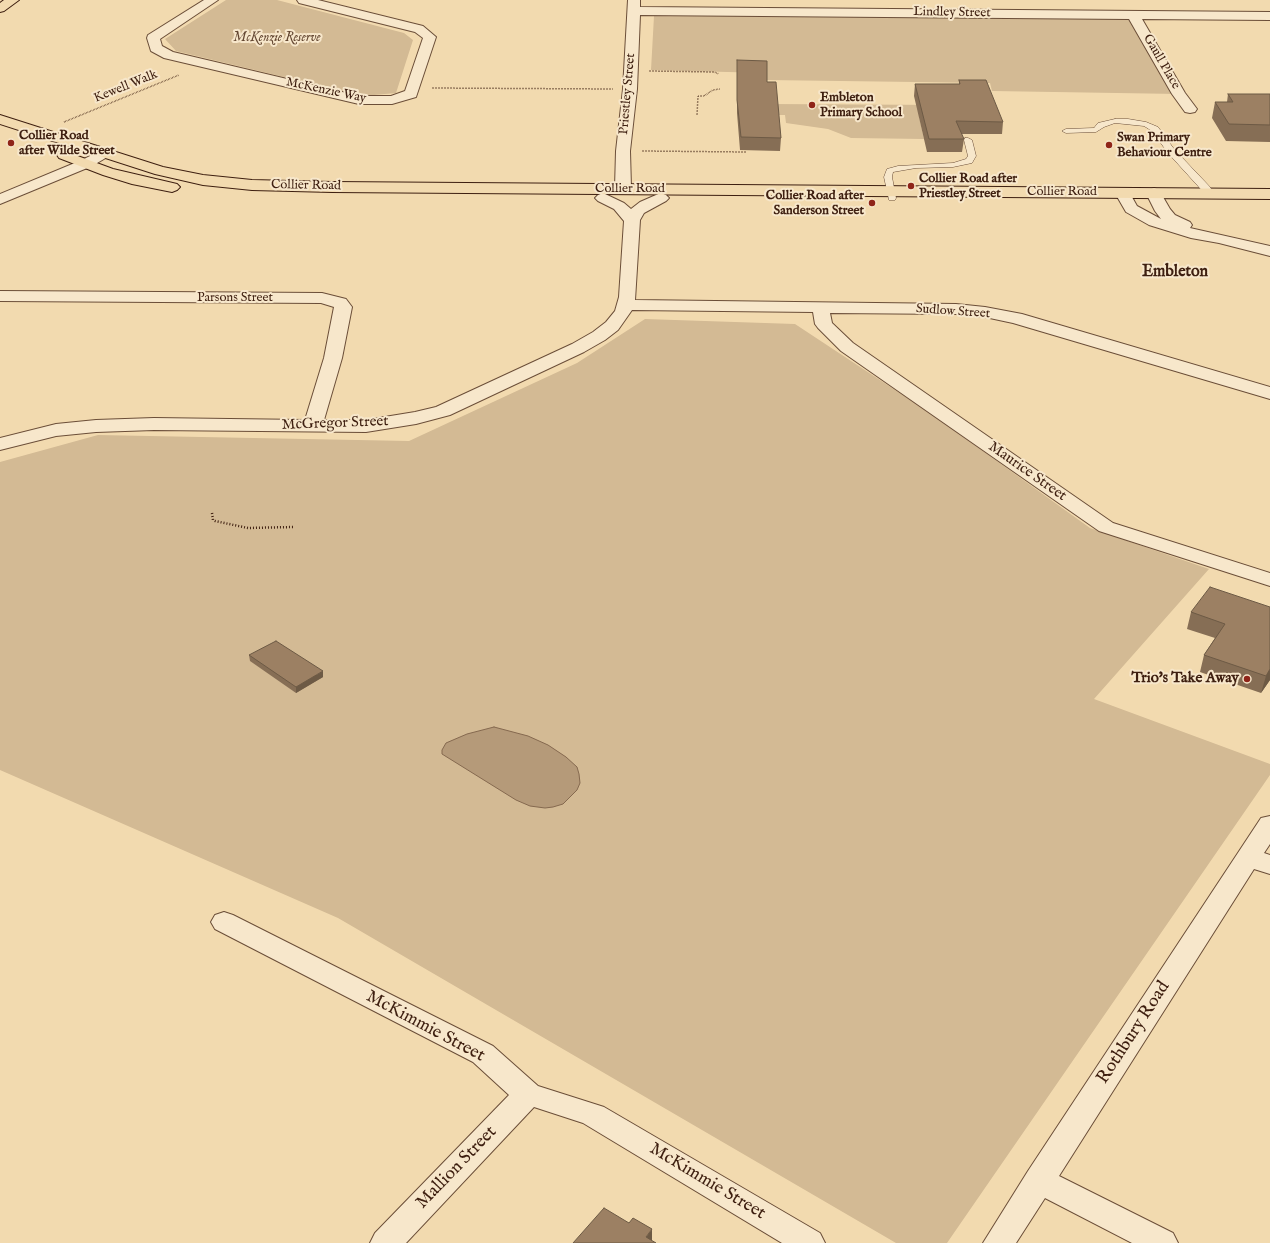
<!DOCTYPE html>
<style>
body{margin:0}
canvas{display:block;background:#f2daaf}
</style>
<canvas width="1270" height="1243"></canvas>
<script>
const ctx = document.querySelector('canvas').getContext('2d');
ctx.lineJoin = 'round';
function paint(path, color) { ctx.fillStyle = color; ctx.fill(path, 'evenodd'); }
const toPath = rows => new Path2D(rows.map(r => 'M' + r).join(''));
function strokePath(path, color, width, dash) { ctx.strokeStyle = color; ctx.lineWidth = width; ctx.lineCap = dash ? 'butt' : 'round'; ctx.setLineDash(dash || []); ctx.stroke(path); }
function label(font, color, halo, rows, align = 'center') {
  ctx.font = font + ' "IM FELL English",serif'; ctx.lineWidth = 4; ctx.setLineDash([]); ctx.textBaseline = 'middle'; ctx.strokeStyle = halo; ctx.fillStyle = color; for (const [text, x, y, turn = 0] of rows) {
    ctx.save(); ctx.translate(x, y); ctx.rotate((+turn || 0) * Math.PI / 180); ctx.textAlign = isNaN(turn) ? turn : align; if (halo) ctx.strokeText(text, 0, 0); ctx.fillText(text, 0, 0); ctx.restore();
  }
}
const green = toPath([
 [226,0,277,0,404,33,413,40,396,93,363,96,176,51,165,39],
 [662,14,1127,18,1136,19,1179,94,992,91,990,83,766,80,766,73,651,70,654,16],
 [769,104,948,105,919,117,924,139,851,138,828,129,786,123,785,115,770,115],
 [645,319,795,324,933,415,1090,528,1209,569,1094,699,1270,764,1270,775,947,1243,896,1243,338,918,0,770,0,462,98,435,409,441,577,363]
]);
const water = toPath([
 [494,727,528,736,548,745,566,757,577,767,579,774,580,783,577,790,563,804,553,807,545,808,530,806,516,800,442,754,442,750,446,743,467,734,494,727]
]);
const pathFar1 = toPath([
 [649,71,714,72,719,74],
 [432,88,613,89],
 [697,115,698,96,704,96,713,90,720,89],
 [64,122,179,75],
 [642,151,746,152]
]);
const path = toPath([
 [212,513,213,520,215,521,248,528,293,527]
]);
const service = toPath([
 [1115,119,1128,119,1146,122,1158,127,1174,149,1210,187,1214,194,1213,196,1207,196,1168,153,1152,131,1144,126,1115,123,1104,127,1096,132,1066,133,1062,131,1066,129,1094,128,1098,123,1115,119],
 [965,138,968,138,972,140,976,156,972,163,953,167,916,168,893,172,892,177,896,198,895,200,889,200,884,177,887,169,898,166,953,163,966,159,968,156,964,140,965,138]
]);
const minor = toPath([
 [204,0,218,0,160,39,162,46,173,52,359,96,391,96,405,91,423,38,415,32,299,3,297,0,318,0,423,26,436,37,416,97,392,104,359,104,164,58,151,51,147,38,148,35,204,0],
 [628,0,640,0,640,7,1270,12,1270,20,1142,19,1185,93,1197,109,1195,112,1190,113,1185,112,1172,94,1129,19,640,15,637,89,630,151,631,188,628,191,623,193,618,191,615,188,616,151,623,89,628,0],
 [104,149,109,150,111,153,109,156,92,166,0,204,0,194,82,160,104,149],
 [1123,188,1128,190,1137,206,1161,219,1155,211,1146,193,1149,190,1154,188,1159,190,1170,209,1175,215,1190,222,1192,225,1190,228,1270,246,1270,256,1219,243,1191,238,1149,225,1126,212,1115,193,1118,190,1123,188],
 [603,193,624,203,631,209,640,202,656,195,661,193,666,195,669,198,666,201,644,213,640,220,635,300,956,304,985,307,1022,314,1270,387,1270,399,1013,323,985,317,956,314,830,313,832,323,853,343,1113,523,1270,573,1270,586,1099,531,841,351,818,328,815,324,813,312,632,310,618,330,605,340,584,352,450,415,416,424,366,432,154,430,96,432,56,436,0,450,0,438,56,424,96,420,154,418,305,420,324,358,334,307,321,303,0,301,0,291,322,293,346,299,352,307,342,358,324,420,366,420,415,412,436,407,572,344,593,332,606,322,615,311,619,297,624,221,614,209,598,201,595,198,598,195,603,193],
 [1270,816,1270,844,1264,853,1270,855,1270,874,1254,869,1059,1176,1173,1233,1178,1243,1132,1243,1045,1198,1016,1243,983,1243,1028,1171,1261,818,1270,816],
 [224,912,233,915,493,1046,538,1086,604,1107,820,1233,825,1243,782,1243,583,1123,534,1107,406,1243,370,1243,375,1233,509,1095,473,1062,215,929,211,922,215,915,224,912]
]);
const primary = toPath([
 [4,0,19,0,4,11,0,12,0,3,4,0],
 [0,115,163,167,203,175,252,180,332,182,1270,189,1270,199,332,192,252,190,203,185,155,174,0,124,0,115],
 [64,151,113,169,177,184,180,187,177,190,172,192,132,184,103,175,59,158,57,155,59,152,64,151]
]);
const wall = toPath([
 [737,60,767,82,781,138,780,151,740,150,737,113],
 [959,80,1003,122,1002,134,961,134,964,139,962,152,927,152,914,96,915,84,959,84],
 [1228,94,1270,94,1270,142,1226,141,1212,118,1215,102,1227,102],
 [1270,607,1270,680,1261,693,1200,672,1204,655,1215,638,1187,629,1191,612],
 [249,655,323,677,296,693,250,661]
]);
const shadedWall = toPath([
 [1270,669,1270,680,1261,693,1266,676],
 [323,671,323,677,296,693,296,687],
 [652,1229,652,1243,646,1237]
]);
const building = toPath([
 [737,60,767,61,767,82,776,82,781,138,741,137,737,100,737,60],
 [959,80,986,80,1003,122,956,121,964,139,929,139,915,84,960,84,959,80],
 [1228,94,1270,94,1270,125,1229,124,1215,102,1233,102,1228,94],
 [1210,587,1270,607,1270,669,1266,676,1204,655,1225,624,1191,612,1210,587],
 [276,641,323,671,296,687,249,655,276,641],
 [604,1208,629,1223,633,1218,652,1229,646,1237,656,1243,573,1243,604,1208]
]);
const markers = [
 [812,105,4,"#8f2418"],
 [11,143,4,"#8f2418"],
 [1109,145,4,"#8f2418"],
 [911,186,4,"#8f2418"],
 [872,203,4,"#8f2418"],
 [1247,679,4,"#8f2418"]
];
const farStreetnames = [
 ["Lindley Street",952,13,1],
 ["Gaull Place",1161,62,60],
 ["Kewell Walk",126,87,-22],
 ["McKenzie Way",326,91,12],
 ["Priestley Street",628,94,-85],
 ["Collier Road",306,186,1],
 ["Collier Road",630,189],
 ["Collier Road",1062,192],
 ["Parsons Street",235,298],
 ["Sudlow Street",953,312,4]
];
const farParknames = [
 ["McKenzie Reserve",277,38]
];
const farPoinames = [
 ["Embleton",820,98],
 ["Primary School",820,113],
 ["Collier Road",19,136],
 ["after Wilde Street",19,151],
 ["Swan Primary",1117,138],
 ["Behaviour Centre",1117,153],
 ["Collier Road after",919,179],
 ["Priestley Street",919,194],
 ["Collier Road after",864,196,"right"],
 ["Sanderson Street",864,211,"right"]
];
const streetNames = [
 ["McGregor Street",335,424,-2],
 ["Maurice Street",1027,472,35]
];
const poiNames = [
 ["Trio's Take Away",1239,679]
];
const farDistrictnames = [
 ["Embleton",1175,273]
];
const nearStreetnames = [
 ["McKimmie Street",425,1027,28],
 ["Rothbury Road",1134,1033,-57],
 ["Mallion Street",457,1168,-46],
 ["McKimmie Street",707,1182,31]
];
paint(green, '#d3ba94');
paint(water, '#b59a79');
strokePath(water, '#85694f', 1);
strokePath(service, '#6b4e38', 1);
strokePath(minor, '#6b4e38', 2);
strokePath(primary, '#3e1f10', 2);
strokePath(pathFar1, '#3e1f10', 1.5, [0.5, 1]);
strokePath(path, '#3e1f10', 2.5, [1, 2]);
paint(service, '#f7e7cb');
paint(minor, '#f7e7cb');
paint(primary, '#f2daaf');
paint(wall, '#866e55');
paint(shadedWall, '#6d5a45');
paint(building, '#9c8063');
strokePath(building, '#6d5a45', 1);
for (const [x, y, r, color] of markers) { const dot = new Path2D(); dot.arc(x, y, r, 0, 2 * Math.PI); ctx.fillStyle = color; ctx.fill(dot); strokePath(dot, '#f7e7cb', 1.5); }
label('13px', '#3e1f10', '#f7e7cb', farStreetnames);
label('italic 13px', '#634631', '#f7e7cb', farParknames);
label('bold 13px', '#3e1f10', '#f7e7cb', farPoinames, 'left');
label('15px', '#3e1f10', '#f7e7cb', streetNames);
label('bold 15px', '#3e1f10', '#f7e7cb', poiNames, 'right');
label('bold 16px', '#3e1f10', '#f7e7cb', farDistrictnames);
label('18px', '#3e1f10', '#f7e7cb', nearStreetnames);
</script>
